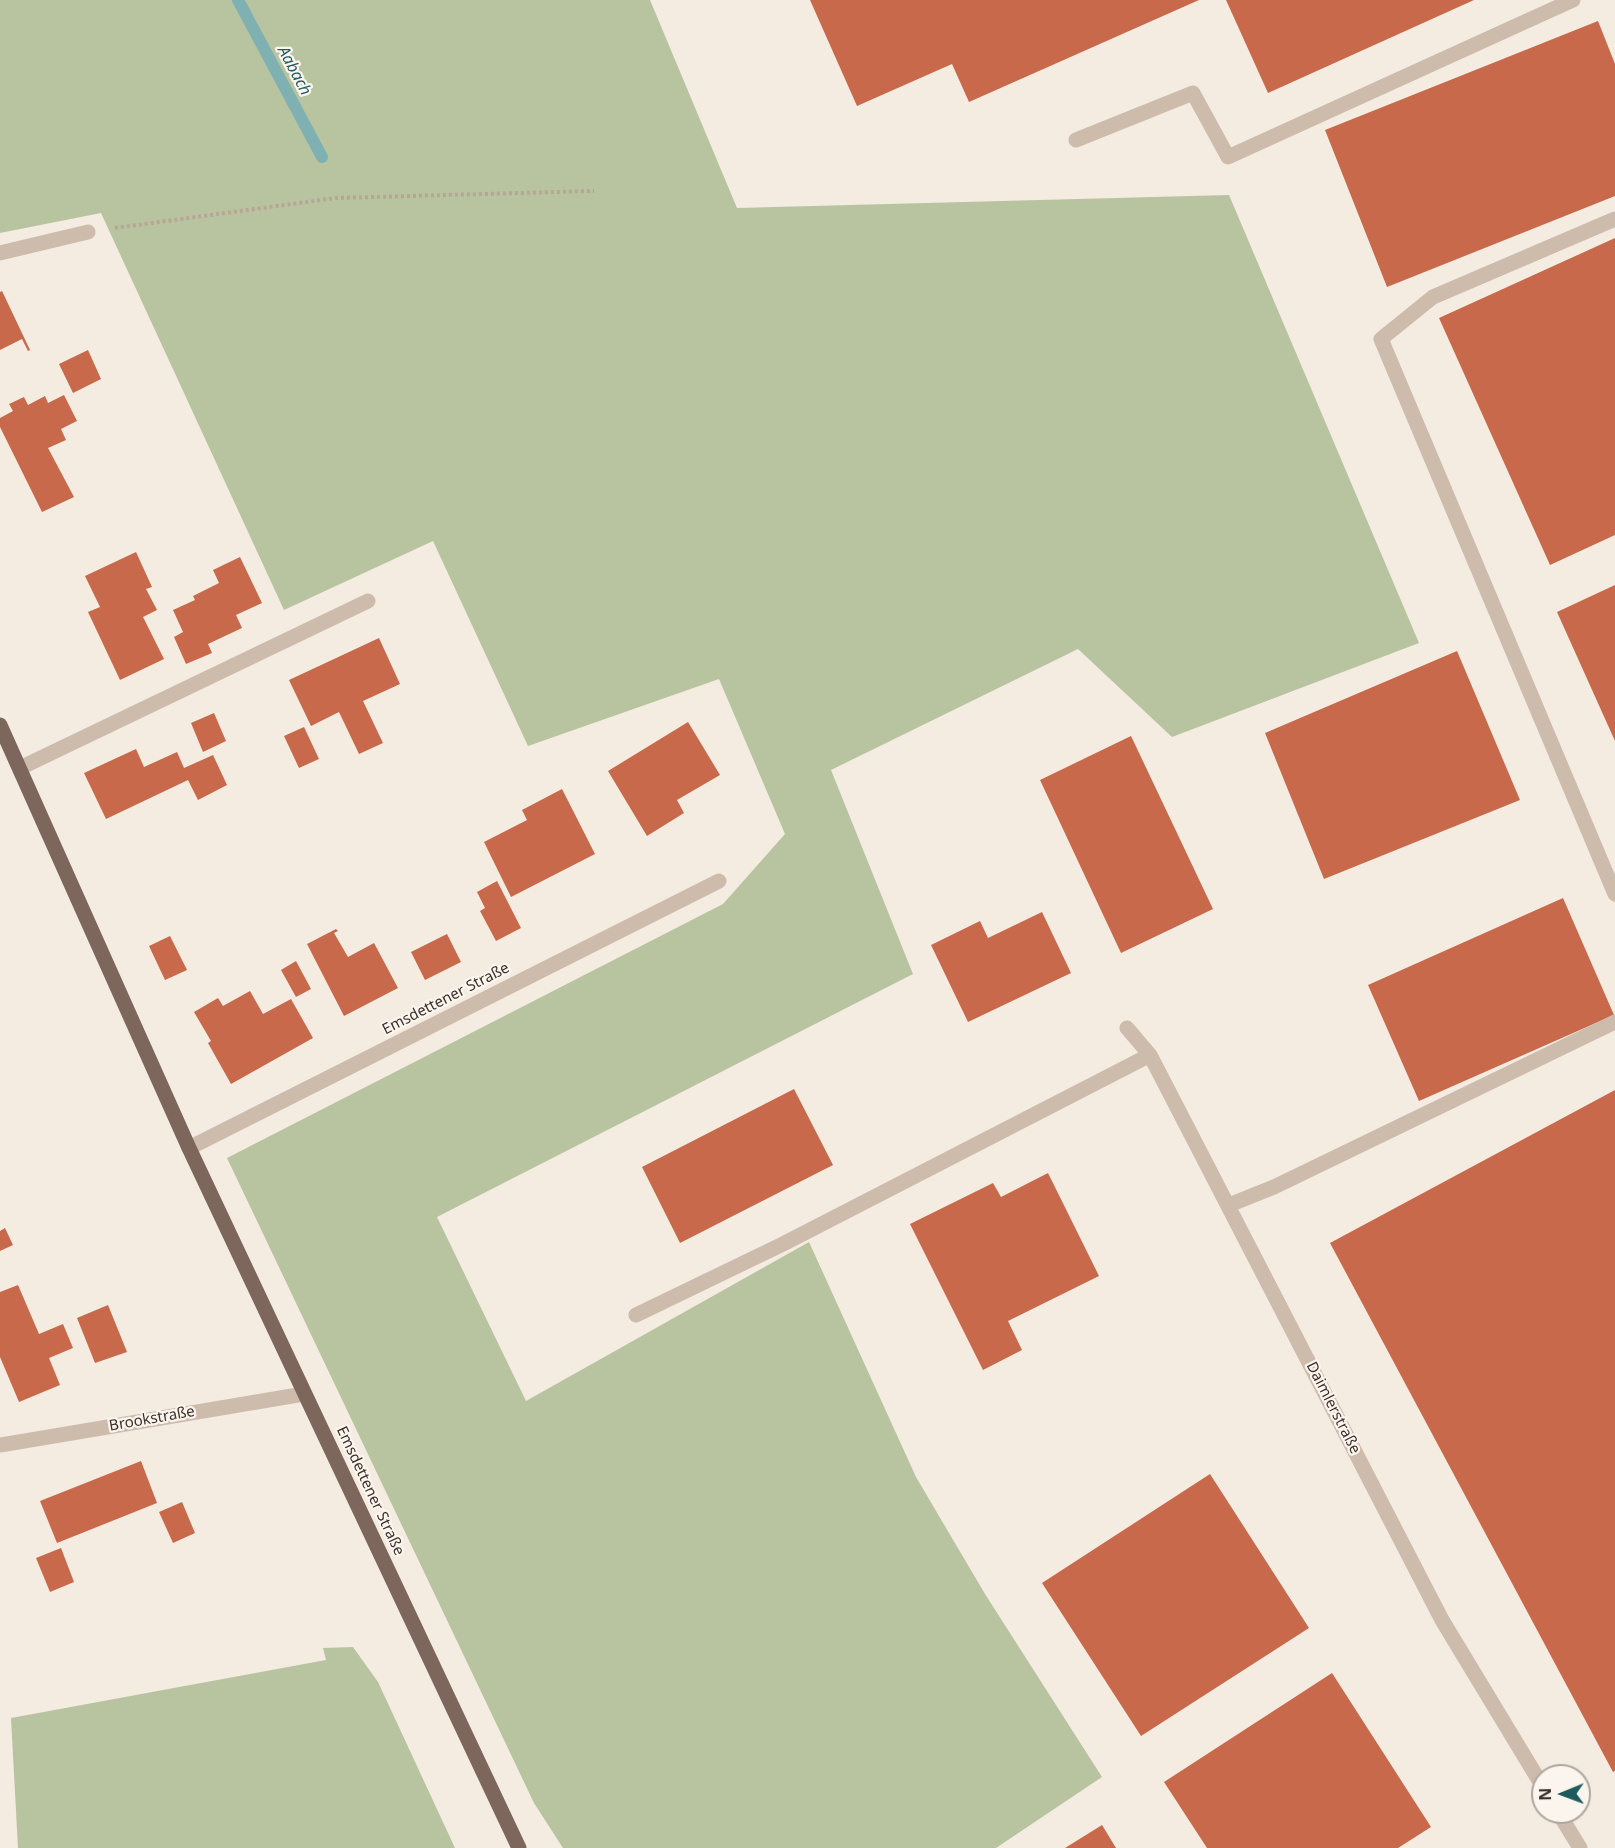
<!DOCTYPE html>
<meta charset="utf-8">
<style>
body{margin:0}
#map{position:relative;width:1615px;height:1848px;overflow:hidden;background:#f4ebe1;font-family:"Noto Sans",sans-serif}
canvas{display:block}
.north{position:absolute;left:1531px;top:1764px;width:60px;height:60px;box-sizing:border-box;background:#fbf5ee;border:2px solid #aea6a0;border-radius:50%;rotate:269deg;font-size:16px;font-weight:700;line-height:24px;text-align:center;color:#3b302b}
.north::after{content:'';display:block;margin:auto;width:21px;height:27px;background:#1f5a5e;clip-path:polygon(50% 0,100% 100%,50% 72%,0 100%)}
</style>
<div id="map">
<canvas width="1615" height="1848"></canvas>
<div class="north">N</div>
</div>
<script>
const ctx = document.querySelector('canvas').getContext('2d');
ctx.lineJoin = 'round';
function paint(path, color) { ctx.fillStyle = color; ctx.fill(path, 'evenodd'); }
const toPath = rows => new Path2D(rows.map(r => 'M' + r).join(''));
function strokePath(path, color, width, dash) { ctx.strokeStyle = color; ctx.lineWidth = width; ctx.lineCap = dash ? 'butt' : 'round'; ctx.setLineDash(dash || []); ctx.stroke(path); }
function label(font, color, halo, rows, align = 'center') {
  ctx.font = font + ' "Noto Sans",sans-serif'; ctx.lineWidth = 4.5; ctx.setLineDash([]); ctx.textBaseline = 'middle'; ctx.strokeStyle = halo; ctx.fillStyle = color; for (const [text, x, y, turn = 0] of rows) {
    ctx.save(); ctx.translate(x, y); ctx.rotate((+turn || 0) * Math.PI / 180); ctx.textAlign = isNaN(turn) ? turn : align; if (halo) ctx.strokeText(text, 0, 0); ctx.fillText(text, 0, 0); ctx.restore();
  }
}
const green = toPath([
 [0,0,650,0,737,208,1229,195,1419,643,1172,737,1078,649,831,770,913,974,437,1217,526,1401,809,1242,916,1477,985,1594,1102,1777,996,1848,563,1848,534,1803,227,1158,723,904,785,834,719,679,528,746,433,541,284,610,101,213,0,233],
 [353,1647,378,1682,455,1848,18,1848,11,1718,326,1660,323,1648]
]);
const stream = toPath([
 [238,0,322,157]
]);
const building = toPath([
 [810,0,1199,0,969,102,952,64,857,106],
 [1226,0,1474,0,1268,93],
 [1598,21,1615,64,1615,196,1387,287,1325,130],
 [1615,238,1615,535,1550,565,1439,318],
 [2,291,30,350,28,351,22,339,0,350,0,292],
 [88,350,101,379,73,393,59,364],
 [64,395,77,421,61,429,66,440,48,448,74,497,42,512,0,427,0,418,13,411,9,404,24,397,28,405,45,396,48,403],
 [136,552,152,587,146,589,157,610,143,617,164,659,120,680,88,612,100,607,85,576],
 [240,557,262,603,236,615,242,628,208,644,212,653,186,664,174,637,183,632,173,610,195,600,193,596,219,583,213,570],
 [1615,585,1615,741,1557,612],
 [379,638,400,684,363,701,383,743,359,754,339,712,311,726,289,680],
 [1457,651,1520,800,1324,879,1265,733],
 [214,713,226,741,203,752,191,723],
 [688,722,720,775,677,800,684,813,647,836,608,771],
 [304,727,319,759,299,768,284,736],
 [1131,736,1213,909,1121,953,1040,780],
 [136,749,144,767,177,752,184,768,213,755,227,785,198,800,188,780,106,819,84,773],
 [562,789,595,854,511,897,484,842,527,820,522,810],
 [497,881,521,928,496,941,480,911,485,908,477,892],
 [1563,898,1614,1015,1419,1101,1368,985],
 [1042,912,1071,973,968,1022,931,945,980,921,988,938],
 [336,929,338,931,334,933,348,957,374,943,398,988,344,1016,307,944],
 [447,934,461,962,425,980,411,952],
 [170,936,187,970,165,980,149,946],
 [296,961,311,989,296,997,281,970],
 [250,991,263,1014,291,999,313,1038,231,1084,208,1043,211,1041,194,1012,218,998,223,1006],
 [794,1089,833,1165,680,1243,642,1167],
 [1615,1090,1615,1771,1613,1772,1330,1243],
 [1048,1173,1099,1276,1008,1321,1022,1350,983,1370,910,1224,993,1183,1001,1197],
 [5,1228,13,1245,0,1251,0,1231],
 [18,1285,39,1334,63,1324,73,1348,49,1358,60,1385,19,1402,0,1357,0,1292],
 [108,1305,127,1352,95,1363,77,1318],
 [141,1461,157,1503,57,1543,40,1501],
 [1210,1474,1309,1628,1141,1736,1042,1583],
 [182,1502,195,1533,173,1543,159,1512],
 [61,1548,74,1582,50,1592,36,1558],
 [1332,1673,1431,1827,1398,1848,1207,1848,1164,1782],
 [1102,1825,1116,1848,1065,1848]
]);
const path = toPath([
 [115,228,336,198,594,191]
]);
const minor = toPath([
 [1076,140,1193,93,1228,157,1573,0],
 [1615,219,1433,297,1381,339,1615,894],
 [0,253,88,232],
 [20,768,368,601],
 [1127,1028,1150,1055,1442,1620,1543,1787],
 [189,1148,719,881],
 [1229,1205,1274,1187,1615,1022],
 [636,1315,783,1244,1150,1055],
 [0,1445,304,1394],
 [1558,1812,1580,1848]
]);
const major = toPath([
 [0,725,189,1148,519,1848]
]);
const streetNames = [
 ["Emsdettener Straße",446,999,-27],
 ["Daimlerstraße",1333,1408,63],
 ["Brookstraße",152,1419,-10],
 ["Emsdettener Straße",370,1491,65]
];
const waterNames = [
 ["Aabach",294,71,62]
];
paint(green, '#b8c4a0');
strokePath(stream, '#7fb0b2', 12);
paint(building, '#c8694b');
strokePath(path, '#b9a596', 4, [3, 3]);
strokePath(minor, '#cdbbac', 15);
strokePath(major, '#7d675c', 15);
label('15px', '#3b302b', '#fbf5ee', streetNames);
label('italic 16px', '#1f5a5e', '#fbf5ee', waterNames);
</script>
